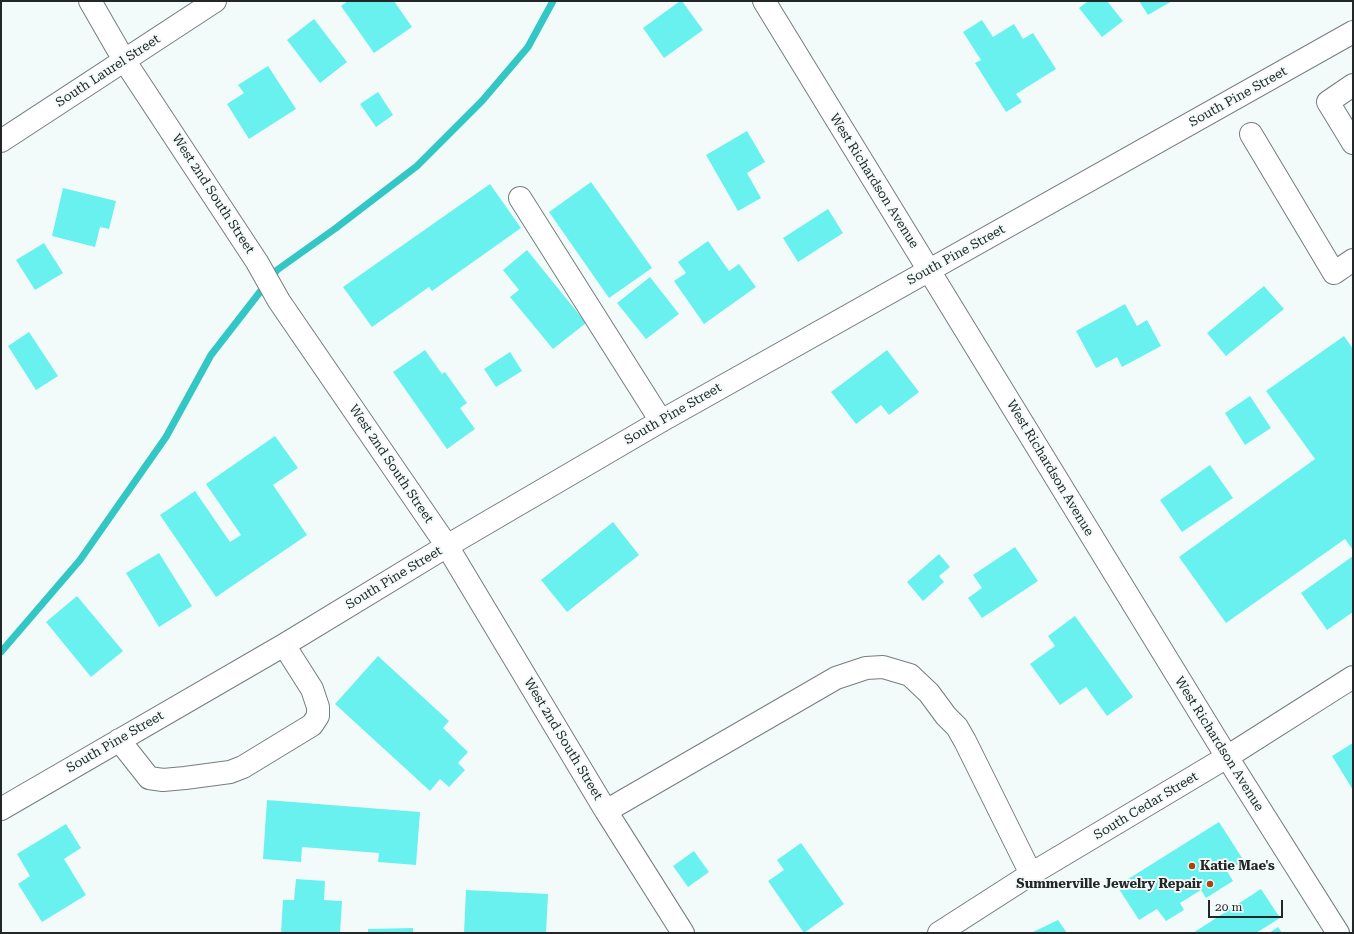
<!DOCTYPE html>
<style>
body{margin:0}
#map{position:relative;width:1354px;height:934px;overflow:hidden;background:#f3fbfa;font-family:"Roboto Serif",serif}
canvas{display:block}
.frame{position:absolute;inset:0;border:2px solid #242727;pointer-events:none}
.scale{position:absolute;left:1208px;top:900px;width:75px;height:18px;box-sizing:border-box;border:2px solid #242727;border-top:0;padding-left:5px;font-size:12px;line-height:14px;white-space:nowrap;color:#242727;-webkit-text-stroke:3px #f3fbfa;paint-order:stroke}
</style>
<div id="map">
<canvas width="1354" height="934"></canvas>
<div class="frame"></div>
<div class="scale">20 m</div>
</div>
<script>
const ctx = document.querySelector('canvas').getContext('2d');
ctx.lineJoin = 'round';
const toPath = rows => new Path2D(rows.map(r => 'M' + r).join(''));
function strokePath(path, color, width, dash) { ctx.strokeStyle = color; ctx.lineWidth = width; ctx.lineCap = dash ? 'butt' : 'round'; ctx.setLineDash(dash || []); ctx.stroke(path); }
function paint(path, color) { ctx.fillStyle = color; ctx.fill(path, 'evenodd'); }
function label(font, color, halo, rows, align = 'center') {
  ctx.font = font + ' "Roboto Serif",serif'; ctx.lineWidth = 4; ctx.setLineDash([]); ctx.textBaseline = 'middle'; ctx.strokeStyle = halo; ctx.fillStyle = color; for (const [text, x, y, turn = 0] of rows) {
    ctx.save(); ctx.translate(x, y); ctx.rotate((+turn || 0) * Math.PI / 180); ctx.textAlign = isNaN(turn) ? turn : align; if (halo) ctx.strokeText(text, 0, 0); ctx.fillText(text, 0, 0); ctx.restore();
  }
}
const stream = toPath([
 [1,652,80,560,166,437,211,355,277,270,336,228,417,166,482,101,528,47,553,1]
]);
const building = toPath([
 [348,1,394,1,412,27,374,53,341,6],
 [680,1,682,1,703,30,664,58,643,28],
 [1088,1,1107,1,1123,21,1102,37,1079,8],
 [1139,1,1172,1,1148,15],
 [314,19,347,62,320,83,287,40],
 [982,20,993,37,1014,24,1023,39,1033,33,1056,69,1016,94,1022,102,1006,112,975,63,981,60,963,32],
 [268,66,296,109,249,139,227,104,244,93,238,85],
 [378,92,393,115,376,127,360,104],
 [747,131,765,162,747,173,761,198,738,211,706,155],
 [591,182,652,268,609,298,549,212],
 [490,184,521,228,432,291,429,287,372,327,343,287],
 [63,188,116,201,109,229,100,227,95,247,52,236],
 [828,209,843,233,798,262,783,238],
 [708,241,729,271,739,264,756,287,704,324,674,281,686,273,678,262],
 [44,243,63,273,35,290,16,260],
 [527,250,586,323,553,349,510,297,519,290,503,270],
 [650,277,679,314,646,339,617,303],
 [1264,286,1284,309,1226,356,1207,333],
 [1125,304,1137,326,1147,320,1161,346,1122,367,1117,357,1096,368,1076,331],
 [29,332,58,376,36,390,8,346],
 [1344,336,1353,349,1353,550,1345,539,1226,623,1179,557,1315,459,1266,391],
 [425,350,442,374,445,372,467,403,460,408,475,429,447,449,393,372],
 [887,350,919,392,889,415,881,405,856,424,831,392],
 [510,352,522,371,496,387,484,369],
 [1250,396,1271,428,1245,445,1225,413],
 [275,436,298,468,273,485,307,535,216,597,160,515,195,491,230,542,241,535,206,484],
 [1210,465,1233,498,1182,532,1160,500],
 [613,522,639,555,567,612,541,580],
 [1015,547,1038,581,982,618,968,598,982,588,973,575],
 [159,553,192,606,159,627,126,573],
 [939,554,950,567,939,576,944,582,923,601,907,582],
 [1353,556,1353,612,1327,630,1301,593],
 [77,596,123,651,91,677,46,622],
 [1075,616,1133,697,1107,716,1086,687,1060,705,1030,664,1055,646,1048,636],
 [378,656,449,721,443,728,468,752,458,763,465,770,449,787,440,779,430,791,335,704],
 [1353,743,1353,790,1332,756],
 [267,800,420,812,416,865,378,862,379,853,302,847,301,862,263,859],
 [1219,822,1244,861,1227,871,1233,881,1206,898,1201,890,1180,903,1184,910,1166,921,1157,909,1139,920,1117,886],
 [66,824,81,848,64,859,86,895,42,922,18,884,30,876,17,854],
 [801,843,844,904,804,933,768,881,784,870,777,860],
 [694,851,709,872,688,887,673,866],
 [296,879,325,881,324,900,342,901,340,933,281,933,283,900,294,900],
 [1261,889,1280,918,1256,933,1193,933],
 [466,890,548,894,546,933,464,933],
 [1058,920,1067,933,1031,933],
 [1278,927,1282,933,1269,933],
 [413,928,413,933,368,933,368,929]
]);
const minor = toPath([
 [90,1,124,60,257,262,279,301,447,546,606,811,683,933],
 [764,1,1227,757,1338,933],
 [1353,85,1328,102,1353,143],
 [1251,134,1334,273,1353,260],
 [1,141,215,1],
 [520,198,661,421],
 [119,740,149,778,163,780,185,778,230,772,243,767,312,725,318,716,318,707,312,689,284,645],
 [1,809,284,645,447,546,661,421,1353,32],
 [606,811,836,678,866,668,883,667,910,675,929,693,946,716,957,727,965,741,1031,874],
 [939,933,1031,874,1227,757,1353,677]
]);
const markers = [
 [1192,866,4,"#a8450d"],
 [1210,884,4,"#a8450d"]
];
const streetNames = [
 ["South Laurel Street",108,71,-33],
 ["South Pine Street",1238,97,-29],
 ["West Richardson Avenue",874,181,58],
 ["West 2nd South Street",213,194,57],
 ["South Pine Street",956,255,-29],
 ["South Pine Street",673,414,-30],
 ["West 2nd South Street",391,464,56],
 ["West Richardson Avenue",1050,468,59],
 ["South Pine Street",394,578,-31],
 ["West 2nd South Street",563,739,59],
 ["South Pine Street",115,742,-30],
 ["West Richardson Avenue",1219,744,58],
 ["South Cedar Street",1146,806,-31]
];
const poiNames = [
 ["Katie Mae's",1200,866],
 ["Summerville Jewelry Repair",1202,884,"right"]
];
strokePath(stream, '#32c6c4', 7);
paint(building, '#69f1ef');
strokePath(minor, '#767d7d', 24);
strokePath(minor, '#fff', 22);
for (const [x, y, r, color] of markers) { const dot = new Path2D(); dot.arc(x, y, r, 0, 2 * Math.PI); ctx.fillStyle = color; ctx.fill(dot); strokePath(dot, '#f3fbfa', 1.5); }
label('13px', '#242727', '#f3fbfa', streetNames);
label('bold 13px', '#242727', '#f3fbfa', poiNames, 'left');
</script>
